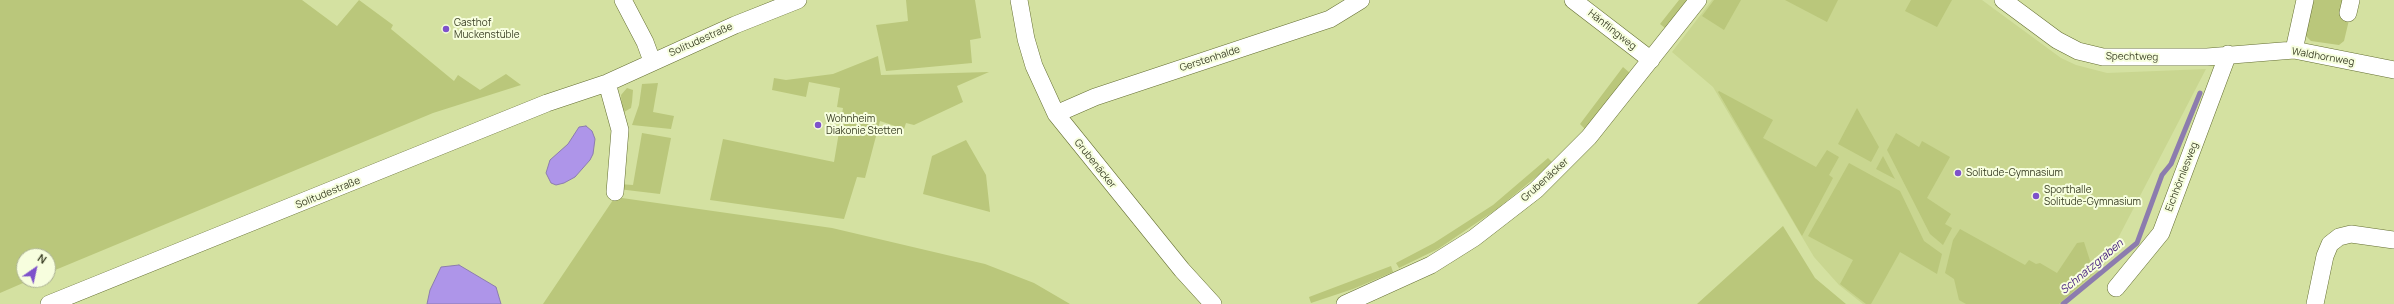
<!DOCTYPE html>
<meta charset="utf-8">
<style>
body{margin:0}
#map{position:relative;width:2394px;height:304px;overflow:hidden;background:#d4e1a1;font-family:Manrope,sans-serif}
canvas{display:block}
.north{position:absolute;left:16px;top:248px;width:40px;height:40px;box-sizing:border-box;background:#f7fede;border:1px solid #acb294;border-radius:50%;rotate:34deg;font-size:11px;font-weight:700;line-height:16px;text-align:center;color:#3b4026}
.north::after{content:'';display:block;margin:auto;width:14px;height:18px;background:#7e52cb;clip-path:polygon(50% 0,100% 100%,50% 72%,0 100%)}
</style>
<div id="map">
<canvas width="2394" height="304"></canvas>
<div class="north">N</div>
</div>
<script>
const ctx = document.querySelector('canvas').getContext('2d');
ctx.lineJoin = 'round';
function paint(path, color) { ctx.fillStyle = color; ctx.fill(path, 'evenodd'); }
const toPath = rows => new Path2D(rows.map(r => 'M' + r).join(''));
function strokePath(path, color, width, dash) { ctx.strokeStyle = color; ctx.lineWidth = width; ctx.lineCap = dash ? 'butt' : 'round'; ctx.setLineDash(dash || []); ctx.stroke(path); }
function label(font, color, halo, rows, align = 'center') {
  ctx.font = font + ' Manrope,sans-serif'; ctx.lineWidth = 4; ctx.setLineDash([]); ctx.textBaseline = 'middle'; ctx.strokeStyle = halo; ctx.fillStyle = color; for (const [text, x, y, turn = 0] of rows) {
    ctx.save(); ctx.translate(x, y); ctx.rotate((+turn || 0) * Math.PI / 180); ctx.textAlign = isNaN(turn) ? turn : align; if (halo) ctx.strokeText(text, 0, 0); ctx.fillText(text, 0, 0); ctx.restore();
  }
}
const built = toPath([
 [1712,0,1982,0,2061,58,2076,65,2107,73,2206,69,2102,269,2060,304,1863,304,1839,285,1814,257,1713,87,1672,52]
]);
const green = toPath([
 [0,0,302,0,337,26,359,0,393,25,391,29,454,81,458,75,480,90,506,74,521,85,433,113,48,273,48,256,24,256,24,280,30,280,0,293],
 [906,0,975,0,981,38,970,40,972,63,886,71,876,25,908,21],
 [1679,0,1687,0,1665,28,1660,24],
 [1714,0,1741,0,1724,30,1702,16],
 [1785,0,1838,0,1827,22],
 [1911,0,1952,0,1937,27,1905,11],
 [2313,0,2346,0,2349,20,2344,41,2339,45,2311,41,2305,35],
 [878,56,881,75,989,72,957,86,963,102,914,125,906,123,904,129,880,121,865,178,857,177,844,219,710,200,723,139,834,162,843,108,837,107,840,88,809,82,806,97,772,90,774,78,786,80,833,74],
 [1623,67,1630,73,1585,129,1580,124],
 [658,83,653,112,674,116,671,129,632,125,639,105,642,84],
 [627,88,633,90,632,102,631,108,624,112,622,111,621,95],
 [1719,91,1773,120,1763,138,1816,167,1827,150,1839,157,1829,175,1833,178,1802,236,1718,92],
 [1857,108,1879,147,1871,162,1838,144],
 [642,133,671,138,660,194,618,189,619,184,633,185],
 [1896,133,1919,147,1922,141,1950,157,1927,198,1951,214,1945,224,1952,228,1943,245,1930,234,1887,150],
 [966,140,986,175,990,212,923,194,932,156],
 [1883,156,1895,179,1876,169],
 [1548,158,1553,163,1497,209,1438,249,1399,268,1396,263,1434,243,1493,205],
 [1849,163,1900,191,1924,241,1942,254,1937,274,1900,252,1871,304,1866,304,1840,284,1853,260,1808,236],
 [615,197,832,228,985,264,1034,283,1070,304,543,304],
 [1783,226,1815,278,1846,304,1697,304],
 [1960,229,2025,265,2029,260,2036,264,2040,263,2057,273,2077,243,2084,242,2094,273,2059,304,1966,304,1959,300,1954,279,1945,273,1953,240],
 [1391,266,1393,272,1353,289,1311,303,1309,297]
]);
const water = toPath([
 [586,126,592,131,595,139,593,154,590,160,575,177,564,183,556,185,551,183,546,173,550,160,568,144,579,127,586,126],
 [459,265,496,287,501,304,427,304,430,290,441,267,459,265]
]);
const stream = toPath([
 [2063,304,2137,243,2162,175,2171,164,2200,93]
]);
const minor = toPath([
 [623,0,645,42,652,61],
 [1019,0,1026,39,1034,66,1056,114,1182,270,1213,304],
 [1573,0,1651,60],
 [2003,0,2057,40,2078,51,2103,57,2207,57,2294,50,2394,70],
 [2348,13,2351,0],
 [2294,50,2305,0],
 [607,83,620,130,615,192],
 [1056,114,1095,97,1330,19,1361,0],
 [2116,288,2161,233,2228,54],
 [49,304,547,103,607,83,735,25,798,0],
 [1345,304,1431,265,1474,238,1536,190,1589,137,1698,0],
 [2315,304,2325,256,2330,244,2339,237,2351,234,2394,240]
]);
const markers = [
 [446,29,4,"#7e52cb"],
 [818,125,4,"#7e52cb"],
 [1958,173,4,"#7e52cb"],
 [2036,196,4,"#7e52cb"]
];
const poiNames = [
 ["Gasthof",454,23],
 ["Muckenstüble",454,35],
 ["Wohnheim",826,119],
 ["Diakonie Stetten",826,131],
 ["Solitude-Gymnasium",1966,173],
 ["Sporthalle",2044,190],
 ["Solitude-Gymnasium",2044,202]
];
const streetNames = [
 ["Hänflingweg",1612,30,38],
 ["Solitudestraße",701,40,-24],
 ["Spechtweg",2132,57,1],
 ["Waldhornweg",2323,57,10],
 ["Gerstenhalde",1210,59,-18],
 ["Grubenäcker",1095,164,51],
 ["Eichhörnlesweg",2182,177,-69],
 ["Grubenäcker",1545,180,-42],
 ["Solitudestraße",328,193,-22]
];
const waterNames = [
 ["Schnatzgraben",2092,267,-40]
];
paint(built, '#c9d690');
paint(green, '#bac77b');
paint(water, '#ae95e9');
strokePath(water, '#8c7cae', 1);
strokePath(stream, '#8c7cae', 5);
strokePath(minor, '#646e32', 18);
strokePath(minor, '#fff', 17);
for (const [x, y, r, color] of markers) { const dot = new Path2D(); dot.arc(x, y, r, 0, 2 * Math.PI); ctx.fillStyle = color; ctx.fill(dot); strokePath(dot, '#f7fede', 1.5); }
label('10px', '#3b4026', '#f7fede', poiNames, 'left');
label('10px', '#3b4026', '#f7fede', streetNames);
label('italic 11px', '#482080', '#f7fede', waterNames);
</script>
